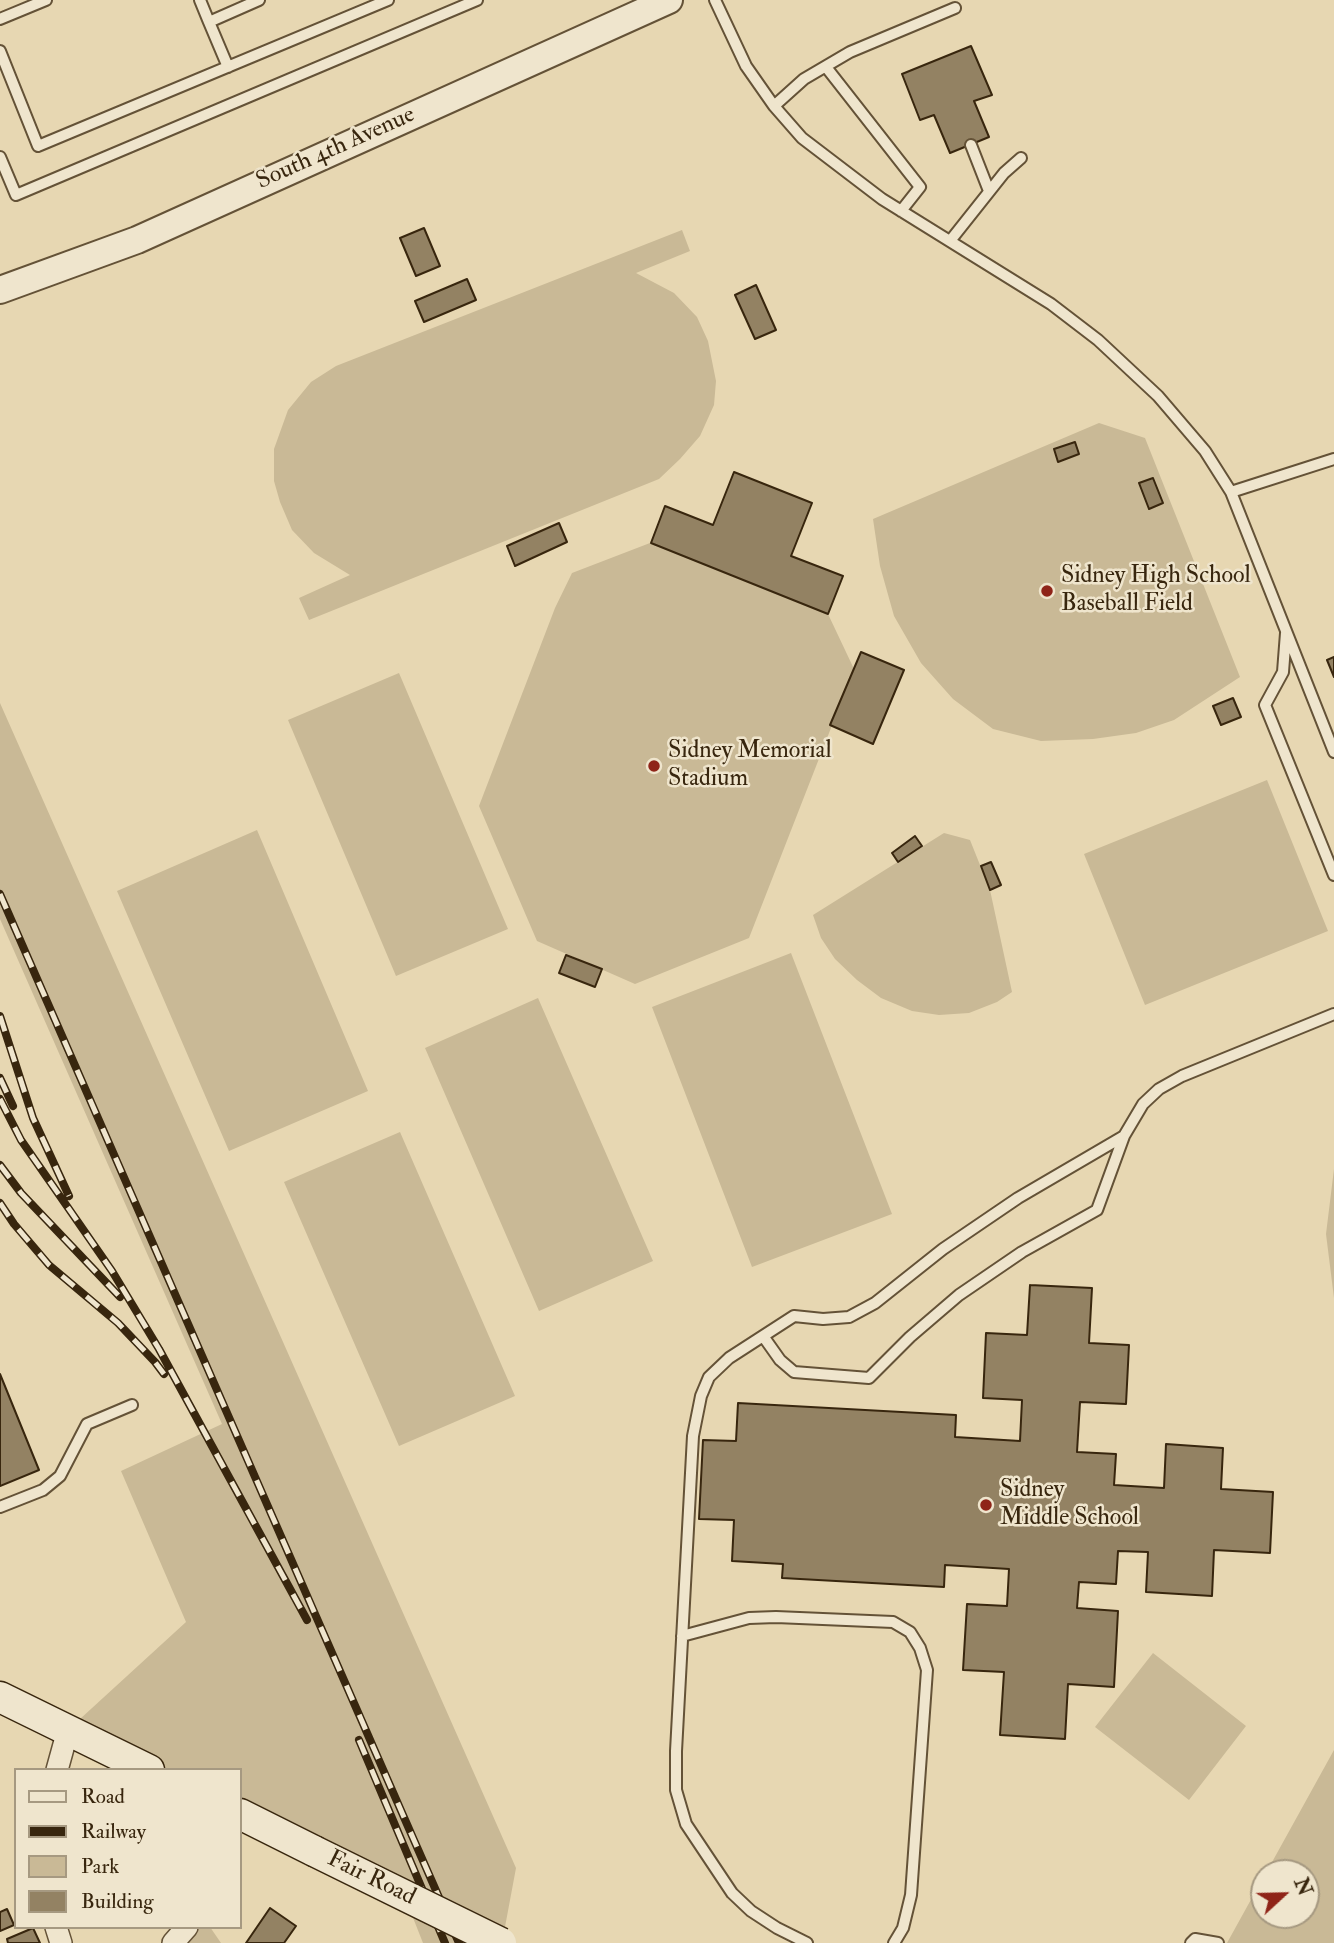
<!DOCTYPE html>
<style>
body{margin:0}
#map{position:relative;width:1334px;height:1943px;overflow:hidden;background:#e7d7b2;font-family:"IM FELL Double Pica",serif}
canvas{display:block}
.legend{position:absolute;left:14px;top:1768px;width:228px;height:161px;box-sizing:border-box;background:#efe5cd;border:2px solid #a69981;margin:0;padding:9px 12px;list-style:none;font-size:21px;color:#38260e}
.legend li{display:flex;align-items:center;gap:14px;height:35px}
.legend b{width:35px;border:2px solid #a69981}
.north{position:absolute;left:1250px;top:1859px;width:70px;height:70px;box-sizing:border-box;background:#efe5cd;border:2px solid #a69981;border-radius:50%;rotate:68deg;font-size:19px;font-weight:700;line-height:28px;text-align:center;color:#38260e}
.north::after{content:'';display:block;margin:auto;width:24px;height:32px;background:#8f2418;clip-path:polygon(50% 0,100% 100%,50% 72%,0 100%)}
</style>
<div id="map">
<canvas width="1334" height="1943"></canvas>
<ul class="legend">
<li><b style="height:9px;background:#efe5cd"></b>Road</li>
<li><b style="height:9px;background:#38260e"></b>Railway</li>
<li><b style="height:19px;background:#c9b996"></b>Park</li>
<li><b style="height:19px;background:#938263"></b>Building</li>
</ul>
<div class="north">N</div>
</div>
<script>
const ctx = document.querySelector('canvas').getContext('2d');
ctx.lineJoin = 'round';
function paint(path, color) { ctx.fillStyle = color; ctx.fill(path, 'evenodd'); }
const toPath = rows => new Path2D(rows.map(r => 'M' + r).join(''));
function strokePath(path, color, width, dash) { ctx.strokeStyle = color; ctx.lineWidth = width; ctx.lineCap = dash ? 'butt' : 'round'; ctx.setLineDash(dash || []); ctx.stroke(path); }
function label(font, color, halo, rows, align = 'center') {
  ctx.font = font + ' "IM FELL Double Pica",serif'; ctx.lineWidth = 5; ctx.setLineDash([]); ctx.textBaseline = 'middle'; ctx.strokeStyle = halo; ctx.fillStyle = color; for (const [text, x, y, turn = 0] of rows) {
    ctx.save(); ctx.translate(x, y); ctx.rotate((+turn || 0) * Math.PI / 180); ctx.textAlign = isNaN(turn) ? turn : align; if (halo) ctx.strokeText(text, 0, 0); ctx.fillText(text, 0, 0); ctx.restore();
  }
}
const green = toPath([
 [682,230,690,251,636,273,674,293,697,317,708,341,716,381,714,405,700,436,680,459,659,479,309,620,299,598,350,575,314,553,292,530,280,502,274,481,274,449,288,410,311,382,336,366],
 [1099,423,1145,438,1240,677,1174,720,1136,733,1093,739,1041,741,993,729,953,699,921,663,894,616,880,566,873,519],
 [734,472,812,503,791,555,843,576,828,614,854,669,749,938,635,984,537,941,479,806,555,608,572,573,650,543,665,506,713,525],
 [399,673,508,929,396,976,288,720],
 [0,703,516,1868,502,1943,423,1943,404,1895,240,1814,240,1770,149,1770,68,1730,186,1622,121,1471,222,1424,0,919],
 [1267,780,1328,931,1145,1005,1084,854],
 [257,830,368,1091,229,1151,117,891],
 [944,833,970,840,990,890,1012,992,997,1002,969,1013,939,1015,912,1011,881,998,857,980,835,959,821,938,813,915],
 [791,953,892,1214,752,1267,652,1007],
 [538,998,653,1261,539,1311,425,1048],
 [400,1132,515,1396,399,1446,284,1182],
 [1334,1169,1334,1298,1326,1234],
 [1153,1653,1246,1726,1189,1800,1095,1727],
 [1334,1750,1334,1943,1227,1943,1264,1876,1264,1915,1306,1915,1306,1873,1266,1873],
 [187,1927,210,1927,221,1943,173,1943]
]);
const building = toPath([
 [971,46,992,95,974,101,989,137,950,153,934,115,920,120,902,74,971,46],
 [424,228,440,266,416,276,400,238,424,228],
 [467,279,476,300,424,322,415,301,467,279],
 [756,285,776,330,755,339,735,295,756,285],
 [1075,442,1079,454,1058,462,1054,449,1075,442],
 [734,472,812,503,791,556,843,576,828,614,651,543,665,506,713,525,734,472],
 [1153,478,1163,503,1149,509,1139,483,1153,478],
 [559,523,567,542,515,566,507,546,559,523],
 [861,652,904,670,873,744,830,725,861,652],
 [1334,657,1334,677,1327,660,1334,657],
 [1233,698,1241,717,1221,725,1213,706,1233,698],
 [915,836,922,846,898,862,892,853,915,836],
 [991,862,1001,885,990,890,981,866,991,862],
 [566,955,602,969,595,987,559,973,566,955],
 [1030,1285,1092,1288,1089,1343,1129,1345,1126,1404,1080,1402,1077,1452,1116,1454,1114,1485,1164,1488,1166,1444,1223,1448,1221,1489,1273,1492,1270,1553,1214,1550,1212,1596,1146,1592,1148,1552,1118,1551,1116,1584,1079,1582,1077,1608,1118,1611,1114,1687,1068,1684,1065,1739,1000,1735,1004,1672,963,1670,967,1604,1007,1606,1009,1569,945,1565,944,1587,782,1578,783,1564,732,1561,734,1520,699,1519,703,1440,736,1441,738,1403,956,1415,955,1437,1020,1441,1022,1400,983,1398,986,1333,1027,1335,1030,1285],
 [0,1374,39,1470,0,1486,0,1374],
 [270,1908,296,1926,284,1943,246,1943,270,1908],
 [7,1909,14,1925,0,1931,0,1912,7,1909],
 [33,1928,40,1943,8,1943,7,1939,33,1928]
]);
const service = toPath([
 [200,0,209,22,259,0],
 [715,0,746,66,774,106,802,138,882,199,1051,304,1098,340,1158,396,1205,451,1231,492,1334,752],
 [0,19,46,0],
 [209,22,228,67],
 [0,51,38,146,388,0],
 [826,67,920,187,901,211],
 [774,106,804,79,850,52,955,8],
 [971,145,989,191],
 [0,157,16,195,477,0],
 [950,241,1004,173,1021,158],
 [1231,492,1334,459],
 [1286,633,1283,672,1265,705,1334,875],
 [763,1336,780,1360,794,1372,869,1378,910,1337,959,1295,1022,1252,1097,1210,1124,1136,1143,1104,1159,1089,1182,1076,1334,1014],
 [0,1507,43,1490,60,1476,87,1424,132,1405],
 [682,1636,749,1618,776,1617,893,1622,910,1632,920,1648,927,1670,911,1895,903,1928,894,1943],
 [807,1943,777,1928,751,1911,732,1893,686,1824,676,1790,676,1751,693,1436,701,1396,709,1377,729,1358,794,1316,823,1319,849,1317,875,1303,943,1249,1018,1198,1124,1136],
 [1191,1943,1195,1939,1218,1943]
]);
const minor = toPath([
 [57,1770,68,1730],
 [56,1927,61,1943],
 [173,1943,187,1927]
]);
const tertiary = toPath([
 [0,290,137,240,669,0]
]);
const secondary = toPath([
 [0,1697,149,1770],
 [240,1814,314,1851]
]);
const rail = toPath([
 [0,894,459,1943],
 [0,1016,33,1118,69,1196],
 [0,1078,13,1106],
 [0,1099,21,1140,112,1271,159,1349,307,1620],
 [0,1165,21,1193,120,1297],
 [0,1203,14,1224,49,1265,118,1323,155,1362,164,1374],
 [359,1740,445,1943]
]);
const secondaryBridge = toPath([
 [314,1851,501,1943]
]);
const markers = [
 [1047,591,7,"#8f2418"],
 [654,766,7,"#8f2418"],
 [986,1505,7,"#8f2418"]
];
const streetNames = [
 ["South 4th Avenue",336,149,-24],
 ["Fair Road",371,1879,26]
];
const poiNames = [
 ["Sidney High School",1061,577],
 ["Baseball Field",1061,605],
 ["Sidney Memorial",668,752],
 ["Stadium",668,780],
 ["Sidney",1000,1491],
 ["Middle School",1000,1519]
];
paint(green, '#c9b996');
paint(building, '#938263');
strokePath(building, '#38260e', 2);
strokePath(service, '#645237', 14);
strokePath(minor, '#645237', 24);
strokePath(tertiary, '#645237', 30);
strokePath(secondary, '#38260e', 33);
strokePath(service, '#efe5cd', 10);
strokePath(minor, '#efe5cd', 21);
strokePath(tertiary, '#efe5cd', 26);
strokePath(secondary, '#efe5cd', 30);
strokePath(rail, '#38260e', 8);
strokePath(rail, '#efe5cd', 5, [16]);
strokePath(secondaryBridge, '#38260e', 33, []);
strokePath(secondaryBridge, '#efe5cd', 30);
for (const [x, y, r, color] of markers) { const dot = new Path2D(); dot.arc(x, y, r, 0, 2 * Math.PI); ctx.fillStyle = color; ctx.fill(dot); strokePath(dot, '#efe5cd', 2.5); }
label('24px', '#38260e', '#efe5cd', streetNames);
label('24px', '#38260e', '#efe5cd', poiNames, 'left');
</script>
